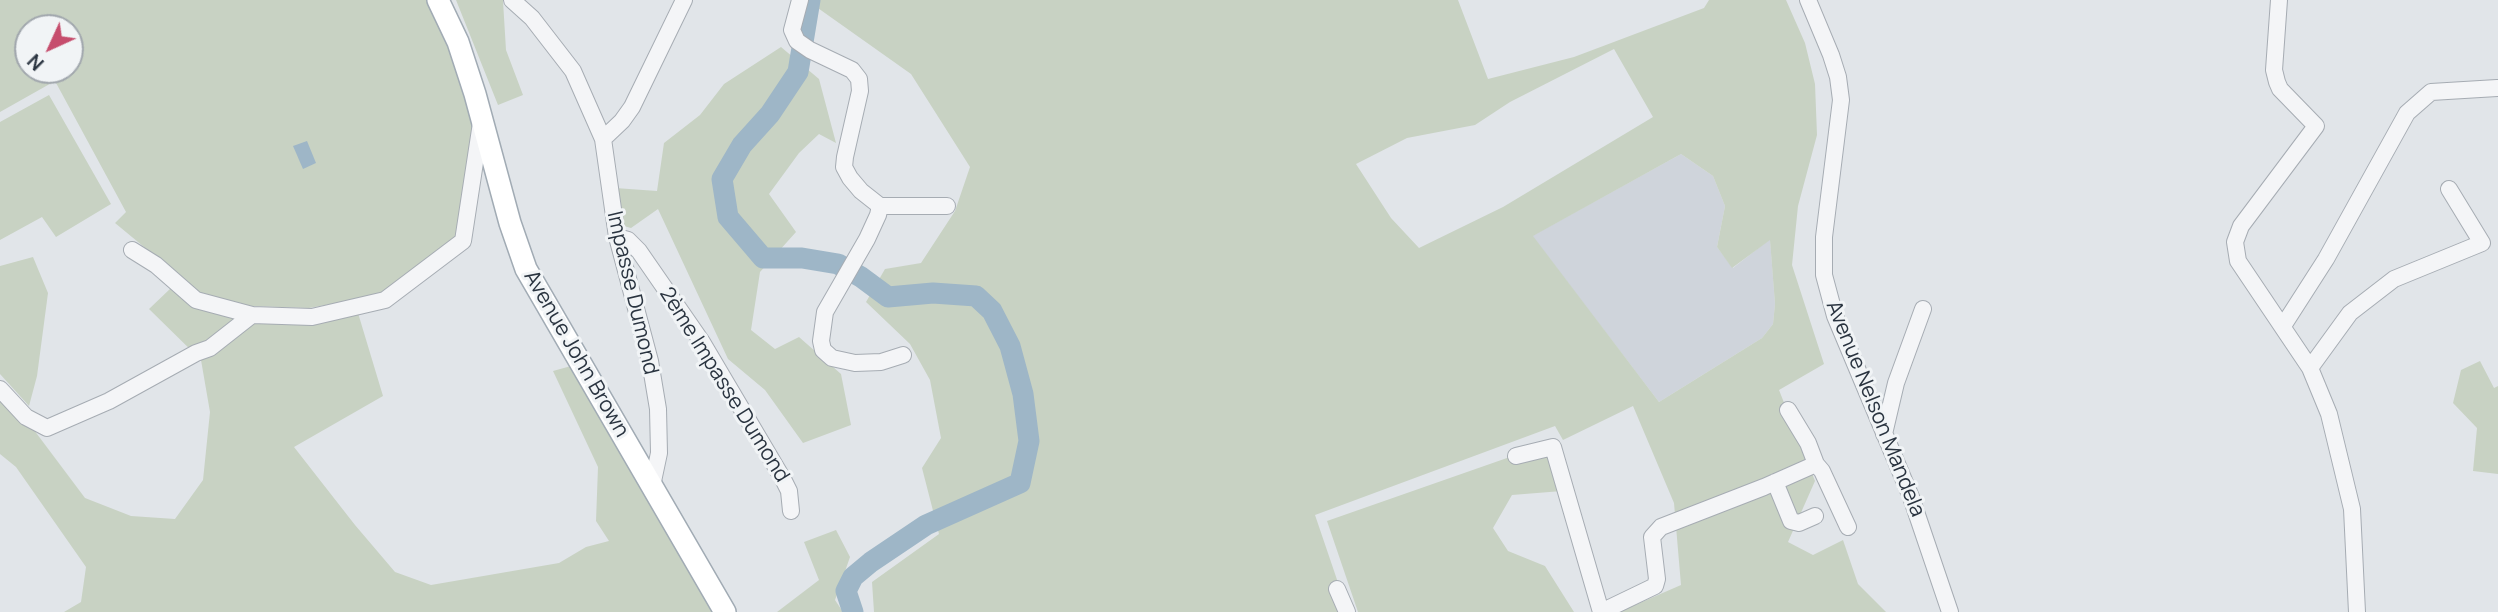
<!DOCTYPE html>
<meta charset="utf-8">
<style>
body{margin:0}
#map{position:relative;width:2498px;height:612px;overflow:hidden;background:#e1e5e9;font-family:Manrope,sans-serif}
canvas{display:block}
.north{position:absolute;left:14px;top:14px;width:70px;height:70px;box-sizing:border-box;background:#f1f4f6;border:2px solid #a1a7ad;border-radius:50%;rotate:225deg;font-size:19px;font-weight:700;line-height:28px;text-align:center;color:#2a3440}
.north::after{content:'';display:block;margin:auto;width:24px;height:32px;background:#c64d6d;clip-path:polygon(50% 0,100% 100%,50% 72%,0 100%)}
</style>
<div id="map">
<canvas width="2498" height="612"></canvas>
<div class="north">N</div>
</div>
<script>
const ctx = document.querySelector('canvas').getContext('2d');
ctx.lineJoin = 'round';
function paint(path, color) { ctx.fillStyle = color; ctx.fill(path, 'evenodd'); }
const toPath = rows => new Path2D(rows.map(r => 'M' + r).join(''));
function strokePath(path, color, width, dash) { ctx.strokeStyle = color; ctx.lineWidth = width; ctx.lineCap = dash ? 'butt' : 'round'; ctx.setLineDash(dash || []); ctx.stroke(path); }
function label(font, color, halo, rows, align = 'center') {
  ctx.font = font + ' Manrope,sans-serif'; ctx.lineWidth = 6; ctx.setLineDash([]); ctx.textBaseline = 'middle'; ctx.strokeStyle = halo; ctx.fillStyle = color; for (const [text, x, y, turn = 0] of rows) {
    ctx.save(); ctx.translate(x, y); ctx.rotate((+turn || 0) * Math.PI / 180); ctx.textAlign = isNaN(turn) ? turn : align; if (halo) ctx.strokeText(text, 0, 0); ctx.fillText(text, 0, 0); ctx.restore();
  }
}
const built = toPath([
 [1681,154,1713,176,1725,206,1717,247,1733,268,1770,239,1775,304,1773,324,1762,338,1659,402,1532,236]
]);
const green = toPath([
 [0,0,430,0,474,114,461,240,380,295,309,308,251,306,201,294,115,223,126,212,55,81,0,112],
 [28,28,70,28,70,70,28,70],
 [456,0,518,0,503,1,506,50,523,95,498,105],
 [817,0,1458,0,1488,79,1574,57,1704,8,1709,0,1786,0,1805,43,1815,84,1817,135,1798,206,1792,265,1824,364,1779,390,1815,481,1788,542,1813,555,1843,540,1858,584,1886,612,1619,612,1681,585,1674,503,1633,406,1563,440,1555,426,1315,515,1348,612,874,612,872,582,939,534,922,468,941,438,930,380,910,344,866,302,885,269,921,263,955,211,970,167,911,74,815,6],
 [1614,49,1653,117,1503,207,1419,248,1391,218,1356,164,1407,138,1475,125,1510,102],
 [1681,154,1713,176,1725,206,1717,247,1732,268,1770,240,1775,304,1773,324,1762,338,1659,402,1533,236],
 [781,47,819,79,836,143,819,134,799,153,769,194,796,232,760,272,751,330,775,349,799,337,841,374,851,425,803,443,765,390,728,359,658,209,631,228,620,225,615,188,657,191,664,143,700,115,724,84],
 [49,95,111,204,56,237,42,217,0,240,0,122],
 [33,257,48,293,37,376,29,406,0,374,0,266],
 [171,288,194,307,358,313,383,396,294,447,355,525,395,572,431,585,559,563,586,547,609,541,596,521,598,467,553,371,571,366,713,612,64,612,81,602,86,567,16,467,0,454,0,397,34,430,85,498,131,516,175,519,203,480,210,412,201,360,149,309],
 [2480,361,2494,388,2498,386,2498,474,2473,471,2477,428,2453,403,2461,370],
 [1547,444,1562,491,1512,495,1493,528,1508,551,1545,566,1574,612,1358,612,1327,521],
 [836,530,850,557,835,600,843,612,777,612,819,580,804,542]
]);
const water = toPath([
 [307,141,316,163,303,169,293,146]
]);
const river = toPath([
 [810,0,798,72,770,114,742,145,722,179,728,217,763,258,802,258,838,264,861,277,888,297,933,293,976,296,992,311,1010,346,1023,394,1029,441,1020,483,926,525,871,562,853,577,846,591,853,612]
]);
const minor = toPath([
 [512,0,532,18,573,71,603,139,617,237,650,361,658,409,659,453,652,486],
 [800,0,792,30,797,41,810,50,852,70,859,79,860,91,845,157,844,167,850,178,861,191,880,206,947,206],
 [1808,0,1831,55,1838,77,1841,100,1824,237,1824,275,1835,316,1911,497,1950,612],
 [2279,0,2274,70,2277,82,2280,89,2316,126,2241,226,2235,242,2238,261,2310,368,2329,414,2352,509,2357,612],
 [603,139,622,121,632,107,684,0],
 [880,206,878,215,867,239,825,312,821,341,823,350,832,358,855,363,881,362,903,355],
 [617,237,628,240,639,251,702,342,783,479,789,491,791,511],
 [132,250,156,265,196,300,252,315,312,317,385,300,463,241,481,123],
 [2283,326,2326,259,2407,113,2431,92,2497,88],
 [2310,368,2350,313,2394,279,2482,243,2449,189],
 [0,389,26,417,47,428,109,401,196,353,210,348,252,315],
 [1788,410,1808,443,1816,464],
 [1884,434,1896,383,1923,309],
 [1516,456,1553,447,1601,612,1655,586,1657,579,1652,537,1661,527,1764,487,1816,464,1822,471,1848,527],
 [1775,482,1791,521,1799,523,1815,516],
 [1337,589,1347,612]
]);
const major = toPath([
 [438,0,458,42,475,94,510,223,526,269,725,612]
]);
const streetNames = [
 ["Impasse Dumond",632,293,77],
 ["Avenue John Brown",576,354,60],
 ["2ème Impasse Dumond",724,385,58],
 ["Avenue Nelson Mandela",1875,409,68]
];
paint(built, '#cfd4db');
paint(green, '#c8d2c3');
paint(water, '#9eb6c7');
strokePath(river, '#9eb6c7', 21);
strokePath(minor, '#a6acb3', 18);
strokePath(major, '#a1abb4', 24);
strokePath(minor, '#f4f5f7', 16);
strokePath(major, '#fff', 21);
label('21px', '#2a3440', '#f1f4f6', streetNames);
</script>
